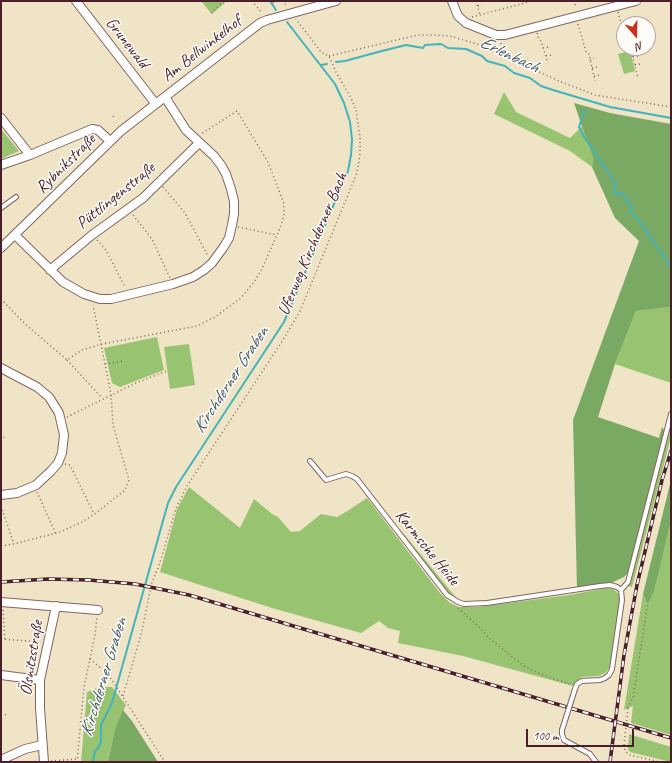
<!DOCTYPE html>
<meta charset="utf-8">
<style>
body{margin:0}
#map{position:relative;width:672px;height:763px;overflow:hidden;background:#f0e4c6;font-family:Caveat,sans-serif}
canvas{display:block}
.frame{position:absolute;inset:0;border:2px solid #4a1f2b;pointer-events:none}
.north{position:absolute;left:616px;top:16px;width:40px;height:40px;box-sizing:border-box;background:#fdfcf7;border:1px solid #b5a4a5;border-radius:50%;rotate:160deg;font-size:11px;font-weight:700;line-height:16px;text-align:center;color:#4a1f2b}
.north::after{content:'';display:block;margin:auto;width:14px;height:18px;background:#c8321e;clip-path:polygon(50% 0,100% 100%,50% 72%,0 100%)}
.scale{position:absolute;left:526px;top:729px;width:108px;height:18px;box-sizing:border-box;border:2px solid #4a1f2b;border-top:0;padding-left:5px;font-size:12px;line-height:14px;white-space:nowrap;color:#4a1f2b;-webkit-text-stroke:3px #fdfcf7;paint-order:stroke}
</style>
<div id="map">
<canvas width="672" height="763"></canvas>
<div class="frame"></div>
<div class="north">N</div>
<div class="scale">100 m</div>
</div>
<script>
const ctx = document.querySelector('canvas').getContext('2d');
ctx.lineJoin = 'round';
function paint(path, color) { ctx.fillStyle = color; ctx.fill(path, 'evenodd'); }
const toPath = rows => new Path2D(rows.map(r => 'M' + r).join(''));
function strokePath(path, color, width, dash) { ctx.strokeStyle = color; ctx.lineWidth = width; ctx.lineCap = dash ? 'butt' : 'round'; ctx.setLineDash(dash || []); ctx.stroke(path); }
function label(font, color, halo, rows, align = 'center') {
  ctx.font = font + ' Caveat,sans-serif'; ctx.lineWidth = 3; ctx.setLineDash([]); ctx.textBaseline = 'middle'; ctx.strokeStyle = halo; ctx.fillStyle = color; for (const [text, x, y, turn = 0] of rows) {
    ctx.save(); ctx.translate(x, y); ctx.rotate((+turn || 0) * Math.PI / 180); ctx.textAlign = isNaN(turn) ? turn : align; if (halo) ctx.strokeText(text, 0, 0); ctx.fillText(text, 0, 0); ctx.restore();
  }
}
const green = toPath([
 [201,1,227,1,212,14],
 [630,51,635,71,624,74,618,54],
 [504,92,516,112,570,138,582,126,593,158,592,167,570,151,494,114],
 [1,129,19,151,1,159],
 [671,307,671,383,615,364,636,311],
 [157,337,164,370,120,387,112,383,104,348],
 [189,344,195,385,170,389,164,347],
 [671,421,671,437,632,587,627,586,630,579],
 [189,487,240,528,254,499,272,514,278,517,291,532,300,531,321,514,337,517,349,510,367,498,440,593,450,603,459,607,477,607,569,595,607,588,613,589,619,594,620,602,610,667,605,673,599,676,582,677,576,682,573,686,463,656,398,643,400,631,388,628,379,621,361,633,272,608,160,572,177,509],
 [671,521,671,735,631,723,633,706,624,710,643,594,647,601,649,602,654,592],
 [400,532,403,533,458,600,448,594],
 [99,687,112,687,126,705,115,729,108,762,81,762,87,692],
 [629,734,671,747,671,762,630,752,628,749]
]);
const forest = toPath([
 [574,103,610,113,671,124,671,307,636,311,615,364,598,417,659,438,662,427,665,431,629,572,624,577,611,583,577,588,573,420,639,241,615,218,592,167,593,158],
 [671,480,671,521,654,592,649,602,647,602,643,594],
 [123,710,132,721,158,762,108,762,115,729]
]);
const stream = toPath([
 [270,1,276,10],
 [336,62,345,61,378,52,406,45,423,48,425,45,441,44,448,48,466,49,482,56,487,61,505,66,514,73,530,78,541,86,553,90,610,107,671,118],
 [321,65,327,64],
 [585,109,579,127,583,135,616,184,614,192,615,194,620,193,624,195,632,209,630,211,633,215,638,219,671,267],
 [93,762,95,751,98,748,101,742,101,725,112,703,168,503,176,487,284,322,348,171,351,155,352,139,350,122,344,103,335,84,287,22]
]);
const path = toPath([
 [252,1,262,13],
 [282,1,287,6],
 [476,1,480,15],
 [573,1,574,4,576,5],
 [273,3,275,1],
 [478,6,482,5],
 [618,12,624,34],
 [211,13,224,1],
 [472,17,532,1],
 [578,24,586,52,589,54,595,81],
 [537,33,539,39,541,41,548,63],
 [501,43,501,53],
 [543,48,550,47],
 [630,48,638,78],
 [329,56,418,35,435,35,450,36,480,45,559,81,595,95,671,107],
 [546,56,552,55],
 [633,57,638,56],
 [590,60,594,58],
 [635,65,640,64],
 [592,68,597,67],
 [594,76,599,75],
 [113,116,114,118],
 [163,187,185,213,208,256],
 [133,215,152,239,170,278],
 [238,227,277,235],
 [97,240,106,250,125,287],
 [1,299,24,323,67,360,82,350,102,344,197,326,215,317,241,298,254,282,262,269,280,228,284,216,284,204,268,162,237,111,201,134],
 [67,360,102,398],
 [105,364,124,361],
 [67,417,138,382,167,371],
 [1,434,5,439],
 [65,464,70,465,94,514],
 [37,492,56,534],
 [1,506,14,544],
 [1,546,14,544,60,532,82,522,96,513,125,490,129,480,113,425,111,394,93,305],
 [458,608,476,624,490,639,524,666,538,673,572,685],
 [3,610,5,640],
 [1,639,41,642],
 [90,659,108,674,165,762],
 [123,696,141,635,152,582,159,566,176,508,187,486,283,340,300,311,357,173,360,154,360,137,356,110,351,98,336,72,329,56,321,52,296,19],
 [628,708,633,697,648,602],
 [1,716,8,714],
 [624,745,625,751,630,755,660,762],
 [51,761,77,759],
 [77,762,84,687,95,635,97,617]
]);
const lane = toPath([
 [1,208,16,197],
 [310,461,326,480,346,474,352,476,357,479,447,595,458,602,464,604,487,603,600,586,610,585,617,587,621,590,622,600,612,669,609,675,605,678,600,680,582,681,577,684,575,689],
 [621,590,628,582,671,414],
 [562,730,562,734,564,740,590,754,596,762]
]);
const street = toPath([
 [76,1,155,103],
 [452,1,458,16,466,23,496,35,505,35,636,1],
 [1,118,30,155],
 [1,165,30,155,92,129,98,130,110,141],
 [15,235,63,282,84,294,100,299,111,299,173,284,193,277,204,270,212,263,223,248,229,238,232,225,234,214,234,201,231,189,226,174,221,165,214,156,186,130,165,97],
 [1,248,121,131,260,23,267,20,336,1],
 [50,270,92,235,143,198,199,143],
 [1,368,37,387,49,397,59,413,64,435,62,453,58,463,51,471,36,485,17,493,1,495],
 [1,602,98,610],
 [1,675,40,680],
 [1,760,25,749,42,745],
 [44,762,40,708,40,680,56,606]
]);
const rail = toPath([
 [1,582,48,579,89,580,135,584,189,595,671,738],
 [610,762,624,655,637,585,662,480,671,451]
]);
const pathBridge = toPath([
 [624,745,628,708]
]);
const laneBridge = toPath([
 [562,730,575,689]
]);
const streetNames = [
 ["Grunewald",127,43,52],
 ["Am Bellwinkelhof",202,49,-38],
 ["Rybnikstraße",66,164,-45],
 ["Püttlingenstraße",116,196,-39],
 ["Uferweg Kirchderner Bach",313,244,-67],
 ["Karmsche Heide",427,548,51],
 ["Ölsnitzstraße",32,658,-81]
];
const waterNames = [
 ["Erlenbach",509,55,25],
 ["Kirchderner Graben",231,380,-57],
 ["Kirchderner Graben",104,677,-73]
];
paint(green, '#98c371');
paint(forest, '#7aa963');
strokePath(stream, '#43b3bc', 2);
strokePath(lane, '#846461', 6);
strokePath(street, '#846461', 10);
strokePath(path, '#846461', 1.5, [1, 3]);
strokePath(lane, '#fff', 4);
strokePath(street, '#fff', 8);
strokePath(rail, '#4a1f2b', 3.5);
strokePath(rail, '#fdfcf7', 2, [6]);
strokePath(laneBridge, '#846461', 6, []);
strokePath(pathBridge, '#846461', 1.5, [1, 3]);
strokePath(laneBridge, '#fff', 4);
label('17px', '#4a1f2b', '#fdfcf7', streetNames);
label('italic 18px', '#475a65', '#fdfcf7', waterNames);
</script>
